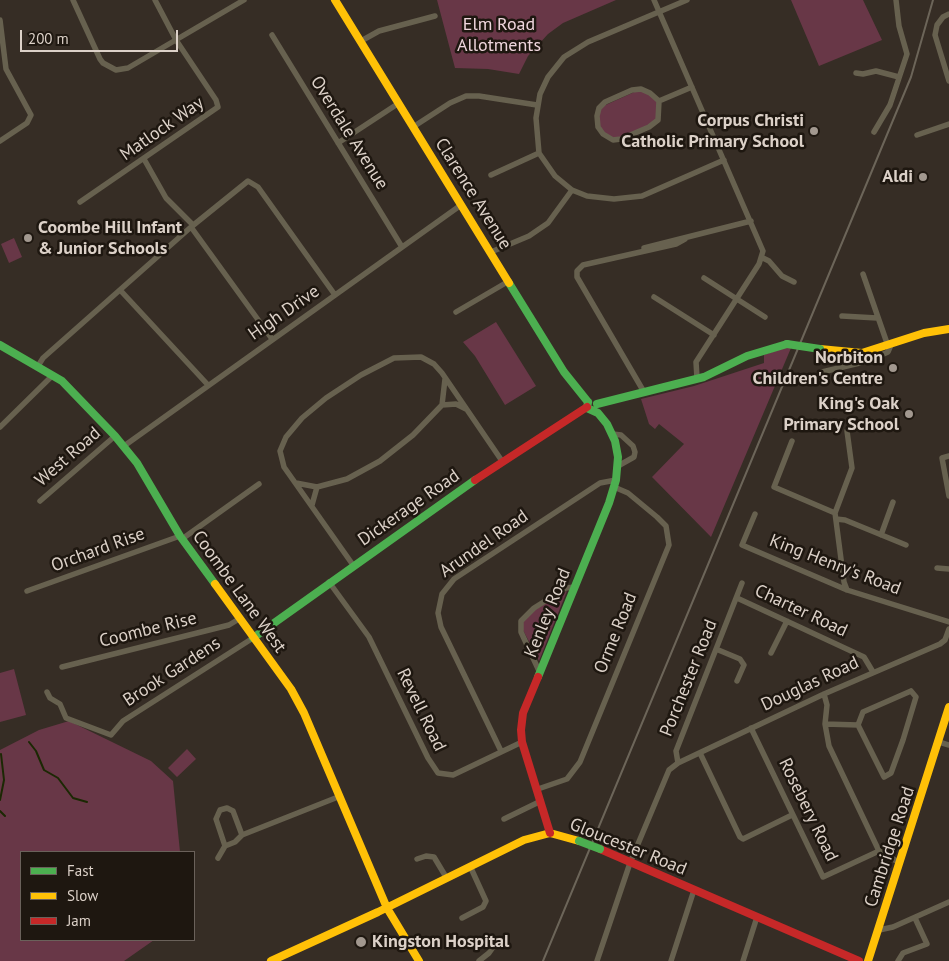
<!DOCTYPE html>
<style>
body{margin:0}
#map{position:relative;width:949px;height:961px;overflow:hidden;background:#362d25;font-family:"PT Sans",sans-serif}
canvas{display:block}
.legend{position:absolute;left:20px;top:851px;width:175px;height:90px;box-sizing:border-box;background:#1e1710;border:1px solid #6a615a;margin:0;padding:6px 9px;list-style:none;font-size:15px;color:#dcd1c8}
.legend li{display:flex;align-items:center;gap:10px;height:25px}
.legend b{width:25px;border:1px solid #6a615a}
.scale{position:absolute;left:20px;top:30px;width:158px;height:22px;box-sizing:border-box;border:2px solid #dcd1c8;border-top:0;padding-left:6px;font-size:15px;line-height:18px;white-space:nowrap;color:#dcd1c8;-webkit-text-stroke:4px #1e1710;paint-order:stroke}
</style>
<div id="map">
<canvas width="949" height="961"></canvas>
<ul class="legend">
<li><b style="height:6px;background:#4caf50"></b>Fast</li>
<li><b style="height:6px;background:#ffc107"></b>Slow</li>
<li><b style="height:6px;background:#c62828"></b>Jam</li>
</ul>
<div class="scale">200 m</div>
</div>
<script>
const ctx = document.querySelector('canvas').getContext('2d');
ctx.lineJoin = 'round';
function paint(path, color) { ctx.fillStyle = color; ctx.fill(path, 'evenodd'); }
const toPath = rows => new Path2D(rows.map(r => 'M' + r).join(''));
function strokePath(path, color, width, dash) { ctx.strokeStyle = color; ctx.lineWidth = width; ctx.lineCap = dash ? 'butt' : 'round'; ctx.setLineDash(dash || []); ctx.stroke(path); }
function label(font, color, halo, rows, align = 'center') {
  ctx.font = font + ' "PT Sans",sans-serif'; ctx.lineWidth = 5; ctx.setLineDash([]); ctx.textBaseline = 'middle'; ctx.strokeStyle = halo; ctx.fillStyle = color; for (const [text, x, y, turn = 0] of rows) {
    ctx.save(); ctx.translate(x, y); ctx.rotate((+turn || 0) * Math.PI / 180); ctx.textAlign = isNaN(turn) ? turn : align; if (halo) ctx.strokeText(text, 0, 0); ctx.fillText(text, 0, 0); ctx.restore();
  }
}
const green = toPath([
 [437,0,616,0,563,23,548,34,528,56,519,74,488,69,455,68],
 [791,0,863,0,882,40,819,66],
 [641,89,659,101,658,120,649,127,613,140,598,127,599,108],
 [14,238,22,257,9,263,1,244],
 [496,322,536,386,505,405,475,356,463,342],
 [783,348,791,348,711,537,652,477,684,444,659,424,655,429,649,424,641,399,694,386,764,363,764,355],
 [567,591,539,661,523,630,523,621,536,609],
 [14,669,26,715,0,722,0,673],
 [69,721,151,761,173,781,180,852,21,852,21,940,154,940,124,961,0,961,0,750,39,730],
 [187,749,196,759,177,777,168,768]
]);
const stream = toPath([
 [29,742,36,751,44,770,58,778,73,798,87,802],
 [0,800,4,780,1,754],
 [0,811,5,816]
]);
const street = toPath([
 [73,0,100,59,103,63,116,70,128,68,244,0],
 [654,0,763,251,759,264,696,362,697,378],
 [687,0,588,42,564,57,548,77,540,94,536,118,539,153,555,176,572,190,587,196,614,199,642,196,724,160],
 [949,14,943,17,937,25,935,35,949,81],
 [0,20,6,69,31,115,27,123,0,141],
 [272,35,402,247],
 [361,41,379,31,435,16],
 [856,73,863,74,876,71,899,77],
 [659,101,650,93,641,89,632,90,605,102,599,108,597,116,598,127,603,134,613,140,621,139,649,127,658,120,659,101,692,87],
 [413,127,450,103,466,96,479,96,537,105],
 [874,132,890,105,907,54,899,26,896,0],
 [917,135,949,124],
 [338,143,399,103],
 [144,159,166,198,193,225],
 [491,175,539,153],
 [80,202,218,107,216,100,176,40,155,0],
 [191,227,272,339],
 [644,248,751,221],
 [491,252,529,236,548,223,572,190],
 [763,258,769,261,782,276,794,282],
 [863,274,888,346],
 [704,278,765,317],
 [121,291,208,385],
 [654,297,714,335],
 [456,312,509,281],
 [842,316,877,318],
 [38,366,43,358,191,227,248,181,258,187,335,295],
 [822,372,868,361,888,352,891,345],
 [644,392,577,277,577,271,583,265,676,244,685,239],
 [442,405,456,404,466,409],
 [0,427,53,375],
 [847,431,852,468,835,513,844,582,847,590],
 [613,434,621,435,633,446,635,452,634,457,618,466],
 [792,441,774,487,835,513],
 [124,446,461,205],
 [296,483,317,487],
 [947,485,942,458,949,456],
 [949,485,947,485,949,496],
 [40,501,115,436],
 [312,505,317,487,347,479,380,461,413,435,442,405,445,379],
 [755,514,742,545,847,590,949,622],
 [836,519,845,520,906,545],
 [881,535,893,502],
 [182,539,259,484],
 [353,565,284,467,280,451,286,437,302,418,326,398,361,375,394,358,421,357,434,364,442,373,502,461],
 [937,568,949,569],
 [329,582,369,637,428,758,438,773,453,775,522,742],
 [27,591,180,536],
 [737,598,864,657,873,672],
 [716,649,740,659,744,665,737,681],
 [771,653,787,621],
 [62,667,229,625,239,619],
 [540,673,521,632,521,621,534,608,566,588,575,587],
 [911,691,916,697,903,740,891,773,884,777,858,725,863,712,911,691],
 [47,692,50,698,60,704,66,718,111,735,123,721,253,638],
 [824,694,827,705,825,724,829,746,879,851,900,863],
 [825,724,858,725],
 [751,728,823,877,879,851],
 [939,742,949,745],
 [501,751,441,627,438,613,442,594,454,579,600,483,616,480],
 [700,753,740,837,743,839,792,815],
 [678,763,676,751,742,583],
 [538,789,567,779,580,762,669,545,666,526,657,517,628,493,614,487],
 [504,819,541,801],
 [225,846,216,819,220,810,227,808,233,811,242,835],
 [218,858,225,846,235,842,242,835,338,797],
 [417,859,426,856,434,857,446,877],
 [462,918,483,907,486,901,470,866],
 [879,930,893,927,949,902],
 [479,961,489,953,496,943],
 [597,961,630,863,669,770,678,763,824,694,940,644,945,640,949,629],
 [671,961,694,890],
 [743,961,757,917],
 [898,961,903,953,927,944,915,918]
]);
const fast = toPath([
 [509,283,564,372,588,402],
 [0,345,62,381,115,436,137,463,180,536,215,584],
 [597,404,704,377,747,356,787,344],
 [253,638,475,480],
 [538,677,609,503,616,480,618,457,615,441,607,424,598,413,587,408,588,402]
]);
const slow = toPath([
 [335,0,509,283],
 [820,349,862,353,924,333,949,329],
 [215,584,291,689,304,713,387,908,419,961],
 [271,961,378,912,524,840,550,833,579,841],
 [868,961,949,707]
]);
const jam = toPath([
 [475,480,587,407],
 [538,677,523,713,521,730,522,742,550,833],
 [600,849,859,961]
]);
const rail = toPath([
 [543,961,911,77,933,0]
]);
const fastBridge = toPath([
 [787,344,820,349],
 [579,841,600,849]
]);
const markers = [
 [814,131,5,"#a2988f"],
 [923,177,5,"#a2988f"],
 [28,238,5,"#a2988f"],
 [893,368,5,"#a2988f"],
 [909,414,5,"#a2988f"],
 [361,942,6,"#a2988f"]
];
const parkNames = [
 ["Elm Road",499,25],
 ["Allotments",499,46]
];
const poiNames = [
 ["Corpus Christi",804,121],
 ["Catholic Primary School",804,142],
 ["Aldi",913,177],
 ["Coombe Hill Infant",38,228,"left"],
 ["& Junior Schools",38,249,"left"],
 ["Norbiton",883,358],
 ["Children's Centre",883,379],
 ["King's Oak",899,404],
 ["Primary School",899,425],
 ["Kingston Hospital",372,942,"left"]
];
const streetNames = [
 ["Matlock Way",162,129,-35],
 ["Overdale Avenue",349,133,58],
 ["Clarence Avenue",473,194,58],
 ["High Drive",284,313,-35],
 ["West Road",68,457,-41],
 ["Dickerage Road",409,508,-35],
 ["Arundel Road",484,544,-35],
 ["Orchard Rise",98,550,-20],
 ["King Henry's Road",835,565,21],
 ["Coombe Lane West",239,592,54],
 ["Charter Road",801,611,25],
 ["Kenley Road",548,613,-68],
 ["Coombe Rise",148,630,-14],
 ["Orme Road",616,633,-68],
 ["Brook Gardens",172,672,-33],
 ["Porchester Road",689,678,-68],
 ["Douglas Road",810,684,-25],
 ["Revell Road",421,710,64],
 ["Rosebery Road",808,810,64],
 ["Gloucester Road",628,847,22],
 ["Cambridge Road",890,847,-72]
];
paint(green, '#683747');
strokePath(stream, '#1b2803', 2);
strokePath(street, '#67614f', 5.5);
strokePath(fast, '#4caf50', 8);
strokePath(slow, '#ffc107', 8);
strokePath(jam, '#c62828', 8);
strokePath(rail, '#6c6559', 2);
strokePath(fastBridge, '#4caf50', 8);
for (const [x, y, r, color] of markers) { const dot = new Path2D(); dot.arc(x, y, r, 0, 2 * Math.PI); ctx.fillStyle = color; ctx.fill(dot); strokePath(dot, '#1e1710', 2); }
label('18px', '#efd6dd', '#1e1710', parkNames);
label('bold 18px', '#dcd1c8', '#1e1710', poiNames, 'right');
label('18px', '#dcd1c8', '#1e1710', streetNames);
</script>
